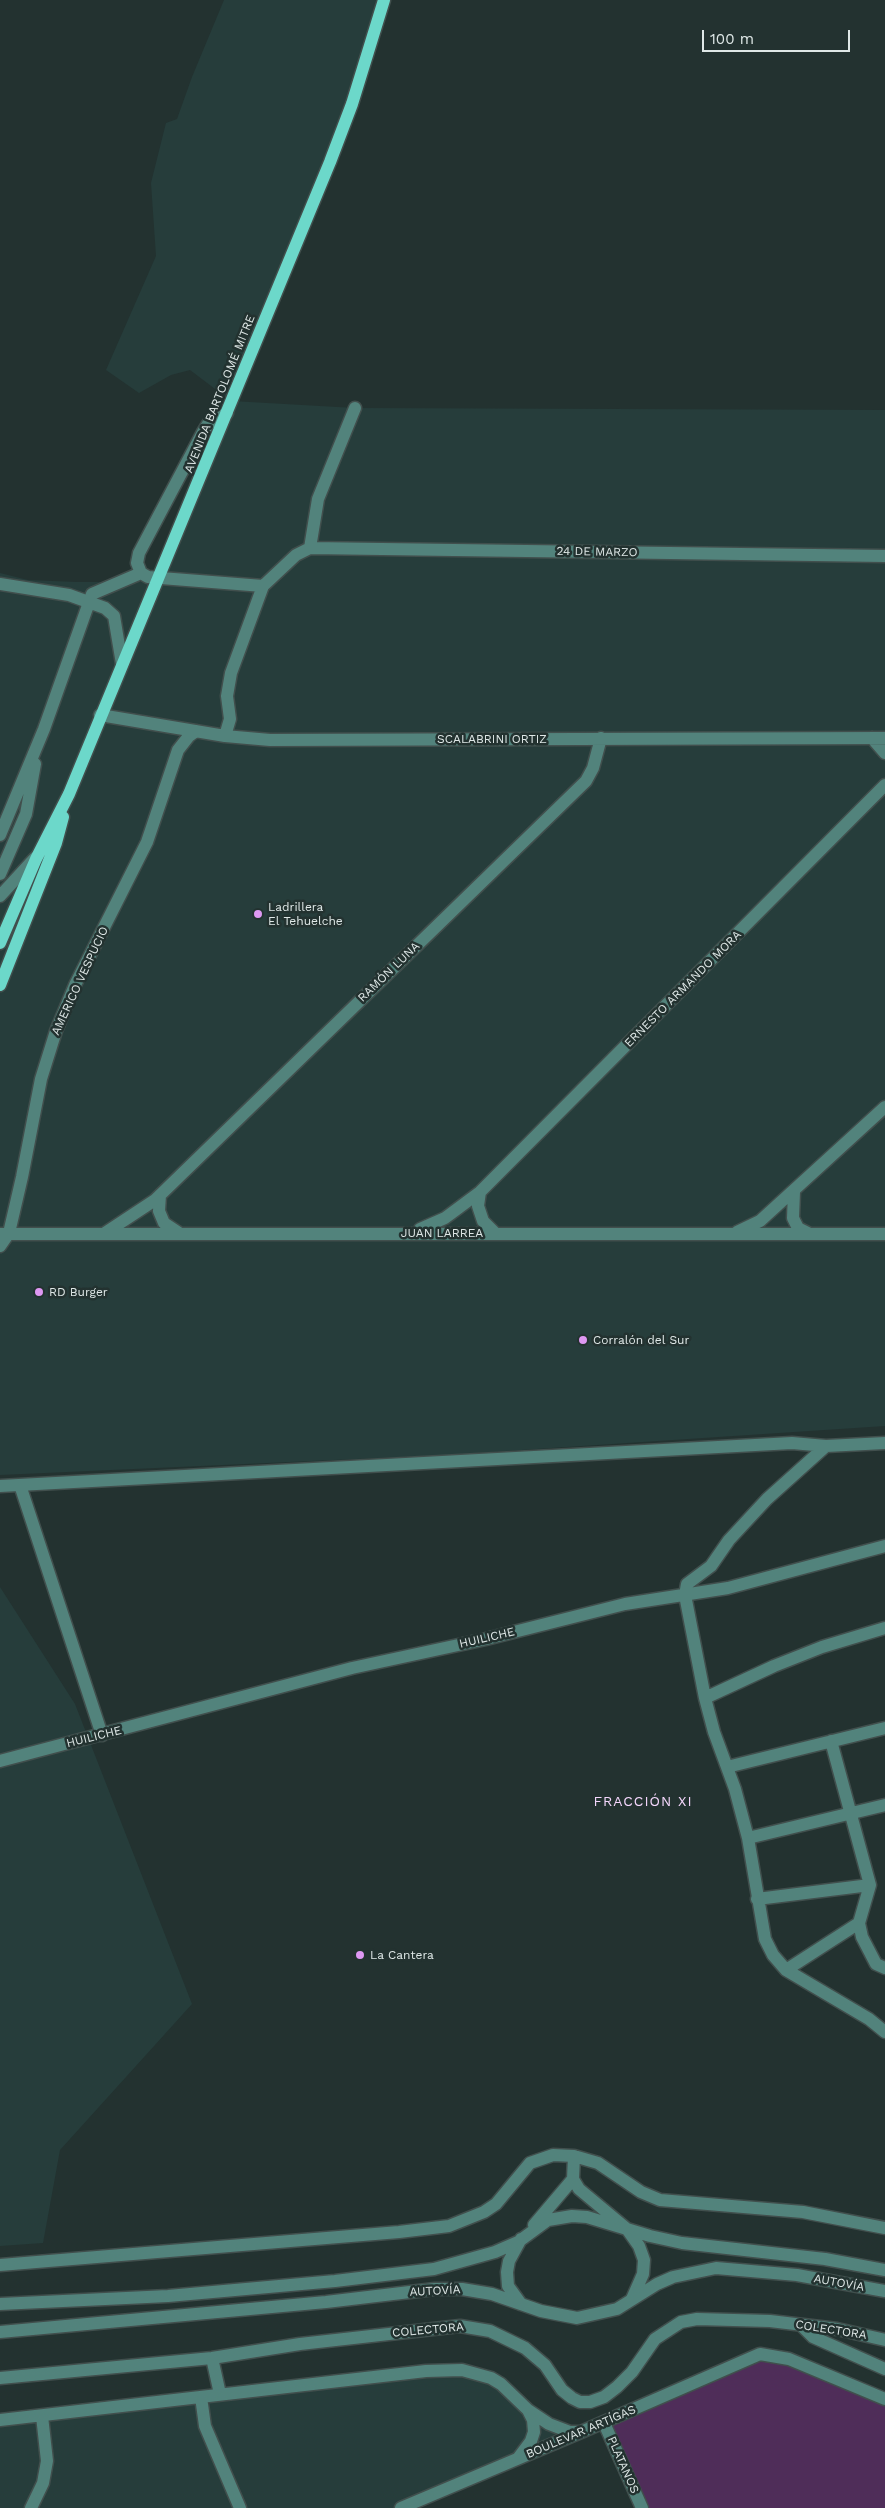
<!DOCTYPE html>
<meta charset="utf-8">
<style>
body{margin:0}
#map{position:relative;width:885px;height:2508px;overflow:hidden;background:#233230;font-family:"Work Sans",sans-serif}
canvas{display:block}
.scale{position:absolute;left:702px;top:30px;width:148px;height:22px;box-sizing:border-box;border:2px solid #dfe8e7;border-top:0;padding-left:6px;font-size:15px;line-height:18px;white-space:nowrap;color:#dfe8e7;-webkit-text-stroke:4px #233230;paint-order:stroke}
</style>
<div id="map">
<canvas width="885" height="2508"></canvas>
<div class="scale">100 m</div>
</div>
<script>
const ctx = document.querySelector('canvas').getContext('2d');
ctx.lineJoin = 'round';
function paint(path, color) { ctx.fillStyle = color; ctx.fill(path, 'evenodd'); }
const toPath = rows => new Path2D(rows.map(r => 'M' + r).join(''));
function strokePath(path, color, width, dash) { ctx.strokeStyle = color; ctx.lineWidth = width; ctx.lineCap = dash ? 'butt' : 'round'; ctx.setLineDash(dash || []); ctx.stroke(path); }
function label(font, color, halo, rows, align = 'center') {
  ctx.font = font + ' "Work Sans",sans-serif'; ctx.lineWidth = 5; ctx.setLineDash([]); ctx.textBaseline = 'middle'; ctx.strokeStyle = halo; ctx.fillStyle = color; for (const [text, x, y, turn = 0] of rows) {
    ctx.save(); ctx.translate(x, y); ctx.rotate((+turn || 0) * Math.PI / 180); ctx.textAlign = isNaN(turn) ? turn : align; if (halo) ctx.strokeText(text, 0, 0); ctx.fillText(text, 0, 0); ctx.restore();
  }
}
const built = toPath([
 [224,0,384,0,369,51,232,401,355,408,885,410,885,1426,446,1455,0,1475,0,573,28,580,77,582,139,582,160,578,231,401,190,370,171,375,139,393,106,370,156,256,151,183,166,123,177,119,192,77],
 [0,1587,75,1704,192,2004,60,2150,43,2243,0,2246],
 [475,2372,570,2432,401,2508,0,2508,0,2420]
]);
const green = toPath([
 [760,2354,885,2399,885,2508,642,2508,604,2423]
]);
const minor = toPath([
 [227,413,208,424,203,432,139,553,137,563,141,573,148,577,263,586],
 [310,548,885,556],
 [0,584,69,595,105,608,114,616,122,664],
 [100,715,225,736,270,740,885,738],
 [225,736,230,719,227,696,231,673,263,586,296,555,310,548,318,499,355,408],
 [872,738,885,753],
 [0,835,44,729,92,594,141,573],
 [0,874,26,814,35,764],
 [0,896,35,858],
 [480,1192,478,1206,483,1221,495,1233],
 [794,1192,793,1218,798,1228,810,1234],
 [160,1195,159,1211,164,1223,179,1233],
 [420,1229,445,1218,480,1192,885,785],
 [737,1232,760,1221,885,1107],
 [105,1233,155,1200,586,781,593,768,601,738],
 [0,1234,885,1234],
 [0,1246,9,1233,22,1177,41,1079,56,1031,75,985,147,842,178,750,189,736,196,731],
 [885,1443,826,1446,767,1499,729,1540,711,1566,687,1584,685,1595,705,1698,774,1666,822,1647,885,1628],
 [20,1485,102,1735],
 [0,1486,792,1443,826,1446],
 [705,1698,714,1732,735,1789,748,1838,765,1939,773,1955,786,1970,869,2019,885,2032],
 [831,1741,870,1885,859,1923,862,1937,876,1964,885,1968],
 [0,1761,352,1668,486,1639,625,1604,728,1588,885,1546],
 [727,1767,885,1728],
 [748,1838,885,1805],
 [757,1899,870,1885],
 [786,1970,859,1923],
 [574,2156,573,2179,579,2189,627,2229,639,2246,644,2260,643,2274,632,2299],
 [534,2225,573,2179],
 [521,2239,509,2261,507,2272,508,2286,521,2304],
 [0,2265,399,2232,449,2226,484,2212,496,2204,530,2163,553,2155,574,2156,598,2163,641,2192,660,2200,803,2212,885,2228],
 [0,2304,168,2296,335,2281,434,2269,495,2252,518,2242,548,2220,572,2216,587,2217,650,2236,682,2243,825,2259,885,2270],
 [801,2325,813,2337,885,2369],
 [0,2332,326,2302,435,2289,462,2289,492,2294,541,2311,577,2318,617,2309,657,2284,673,2277,716,2268,797,2275,885,2291],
 [212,2358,220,2394],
 [0,2378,212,2358,300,2344,460,2326,490,2331,525,2348,545,2365,562,2390,572,2398,580,2402,590,2402,604,2397,617,2387,632,2372,655,2339,681,2322,697,2319,770,2321,837,2329,885,2340],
 [201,2397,205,2426,240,2508],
 [0,2420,426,2371,462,2370,491,2378,501,2384,528,2410,549,2424,570,2432,581,2432],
 [604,2423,642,2508],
 [519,2457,531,2441,534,2432,533,2420,528,2410],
 [31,2508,43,2483,47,2461,42,2416],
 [401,2508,581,2432,760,2354,789,2359,885,2399]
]);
const major = toPath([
 [0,943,36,859,69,794,330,162,352,104,384,0],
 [0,985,56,843,63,817]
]);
const markers = [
 [258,914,5,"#de98f2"],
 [39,1292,5,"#de98f2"],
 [583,1340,5,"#de98f2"],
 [360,1955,5,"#de98f2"]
];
const streetNames = [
 ["AVENIDA BARTOLOMÉ MITRE",220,394,-68],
 ["24 DE MARZO",597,552,1],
 ["SCALABRINI ORTIZ",492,739],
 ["RAMÓN LUNA",389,972,-44],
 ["AMERICO VESPUCIO",80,981,-65],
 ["ERNESTO ARMANDO MORA",683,989,-45],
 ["JUAN LARREA",442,1233],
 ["HUILICHE",487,1638,-13],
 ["HUILICHE",94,1737,-14],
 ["AUTOVÍA",839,2283,10],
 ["AUTOVÍA",435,2291,-3],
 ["COLECTORA",428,2330,-5],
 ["COLECTORA",831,2330,9],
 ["BOULEVAR ARTÍGAS",581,2432,-23],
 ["PLATANOS",623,2465,66]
];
const poiNames = [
 ["Ladrillera",268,907],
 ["El Tehuelche",268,921],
 ["RD Burger",49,1292],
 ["Corralón del Sur",593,1340],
 ["La Cantera",370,1955]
];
const neighbourhoodNames = [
 ["FRACCIÓN XI",643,1802]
];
paint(built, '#263d3b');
paint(green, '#4f2d59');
strokePath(minor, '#414f4d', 15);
strokePath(major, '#414f4d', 15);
strokePath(minor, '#52837c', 12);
strokePath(major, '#6cd8ca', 12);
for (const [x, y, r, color] of markers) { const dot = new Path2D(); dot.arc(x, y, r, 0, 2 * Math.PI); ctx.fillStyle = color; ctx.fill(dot); strokePath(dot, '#233230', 2); }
label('12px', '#dfe8e7', '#233230', streetNames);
label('12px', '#dfe8e7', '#233230', poiNames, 'left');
ctx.letterSpacing = '1px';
label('14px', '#f5d7fd', '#233230', neighbourhoodNames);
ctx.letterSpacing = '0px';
</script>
